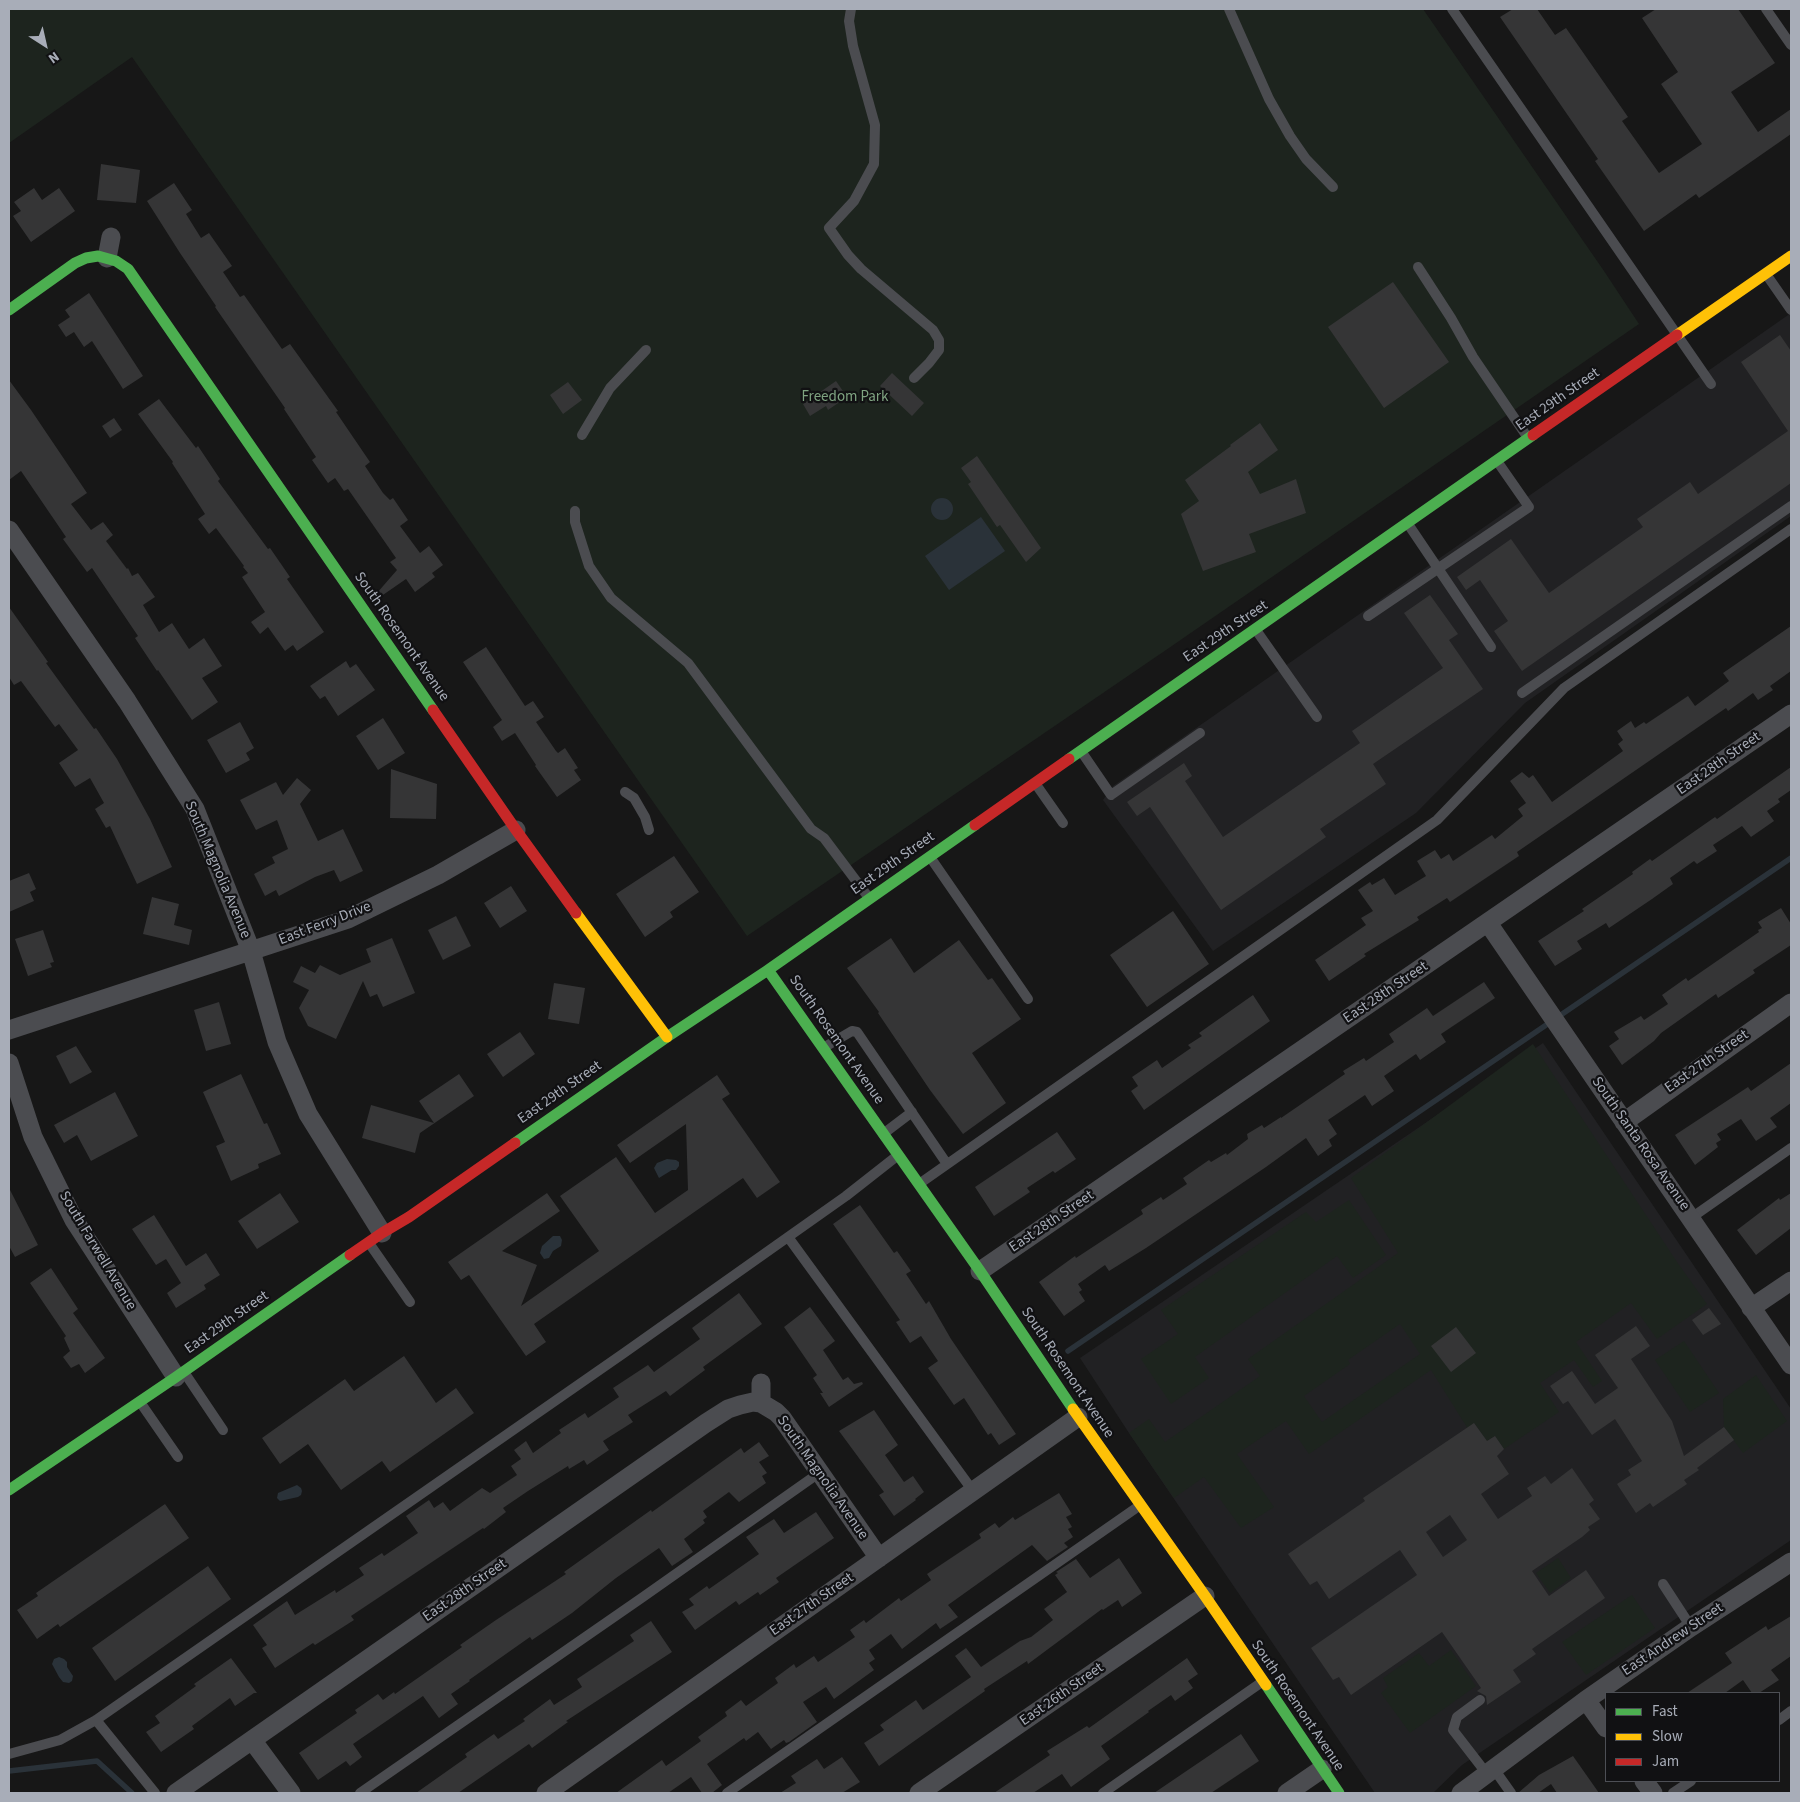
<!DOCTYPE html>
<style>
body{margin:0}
#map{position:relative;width:1800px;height:1802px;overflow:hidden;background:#171717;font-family:"Source Sans 3",sans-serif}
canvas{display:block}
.frame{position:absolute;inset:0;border:10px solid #a8adb8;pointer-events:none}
.legend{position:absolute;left:1605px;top:1692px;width:175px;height:90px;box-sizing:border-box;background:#111113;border:1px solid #4d4f55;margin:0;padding:6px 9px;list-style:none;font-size:15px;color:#a8adb8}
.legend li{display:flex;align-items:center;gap:10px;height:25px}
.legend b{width:25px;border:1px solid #4d4f55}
.north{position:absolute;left:20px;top:20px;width:50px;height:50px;-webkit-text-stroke:4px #111113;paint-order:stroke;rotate:145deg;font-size:14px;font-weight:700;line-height:20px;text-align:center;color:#a8adb8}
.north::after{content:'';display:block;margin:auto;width:18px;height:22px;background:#a8adb8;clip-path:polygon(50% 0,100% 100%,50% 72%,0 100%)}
</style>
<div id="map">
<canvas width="1800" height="1802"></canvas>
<div class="frame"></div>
<ul class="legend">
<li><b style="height:6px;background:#4caf50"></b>Fast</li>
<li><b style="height:6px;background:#ffc107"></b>Slow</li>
<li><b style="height:6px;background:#c62828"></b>Jam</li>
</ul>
<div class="north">N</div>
</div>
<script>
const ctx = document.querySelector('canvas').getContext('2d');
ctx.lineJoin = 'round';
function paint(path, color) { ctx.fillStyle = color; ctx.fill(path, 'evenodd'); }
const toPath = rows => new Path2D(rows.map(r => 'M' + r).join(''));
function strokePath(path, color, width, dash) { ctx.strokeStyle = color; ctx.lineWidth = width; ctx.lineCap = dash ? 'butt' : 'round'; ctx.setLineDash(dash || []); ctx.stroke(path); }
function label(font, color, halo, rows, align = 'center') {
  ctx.font = font + ' "Source Sans 3",sans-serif'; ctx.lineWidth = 4.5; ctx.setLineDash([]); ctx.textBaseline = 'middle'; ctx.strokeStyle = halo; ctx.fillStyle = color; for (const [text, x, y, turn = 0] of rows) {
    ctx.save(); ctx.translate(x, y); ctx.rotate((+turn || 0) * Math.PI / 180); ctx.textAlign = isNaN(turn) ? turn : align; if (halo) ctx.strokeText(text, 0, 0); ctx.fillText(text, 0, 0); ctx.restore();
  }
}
const built = toPath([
 [1791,313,1791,516,1525,703,1416,813,1213,951,1103,800,1113,786],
 [1543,1043,1791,1409,1791,1540,1462,1765,1433,1793,1375,1793,1129,1433,1080,1358]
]);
const green = toPath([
 [9,9,1423,9,1604,271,1639,324,1166,650,747,936,132,57,9,143],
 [1533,1044,1677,1262,1707,1304,1657,1339,1631,1303,1576,1342,1602,1381,1593,1387,1574,1360,1540,1383,1559,1412,1504,1449,1495,1436,1487,1441,1475,1424,1468,1429,1431,1370,1309,1454,1286,1421,1237,1454,1274,1507,1241,1528,1204,1477,1174,1498,1129,1433,1149,1419,1165,1442,1260,1376,1248,1359,1398,1253,1351,1178],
 [1400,1324,1420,1354,1322,1422,1304,1396,1350,1364,1348,1360],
 [1349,1200,1386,1255,1353,1278,1337,1256,1195,1357,1209,1378,1171,1404,1141,1359,1178,1334,1161,1310,1306,1212,1316,1222],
 [1684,1341,1719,1393,1690,1412,1655,1360],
 [1756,1375,1787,1421,1743,1453,1724,1427,1723,1399],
 [1558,1558,1571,1578,1550,1593,1536,1573],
 [1632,1595,1655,1628,1586,1675,1562,1642],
 [1451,1650,1476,1686,1410,1733,1381,1693,1388,1687,1383,1678,1419,1653,1429,1666]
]);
const water = toPath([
 '931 509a11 11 0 1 1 22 0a11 11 0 1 1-22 0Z',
 [981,517,1005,551,949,590,925,556],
 [667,1159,676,1160,679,1162,679,1166,676,1170,672,1170,659,1178,654,1168,657,1163],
 [553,1236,560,1236,562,1240,561,1246,553,1251,549,1258,544,1259,540,1253,542,1246],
 [297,1485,301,1488,302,1491,301,1495,298,1497,280,1501,277,1498,278,1493],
 [59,1657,64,1659,67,1662,67,1667,73,1676,72,1681,69,1683,63,1682,59,1677,52,1664,54,1659]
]);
const stream = toPath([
 [1068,1351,1791,858],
 [9,1771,97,1761,132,1793]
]);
const building = toPath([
 [1513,9,1537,9,1555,35,1566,28,1628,117,1622,121,1659,173,1702,144,1661,84,1678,72,1642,18,1656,9,1738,9,1775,63,1731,92,1758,132,1791,109,1791,134,1699,198,1696,194,1644,231,1595,161,1598,159,1500,17],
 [101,164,140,170,136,203,97,200],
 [174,183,192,210,186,214,201,238,209,233,232,266,223,272,240,297,244,295,282,349,290,344,338,411,336,412,370,462,365,466,383,493,390,500,393,498,408,520,400,526,420,553,429,546,443,565,432,573,435,577,415,592,406,579,380,597,377,593,397,570,390,562,396,558,348,489,344,491,335,478,328,483,312,460,316,457,284,409,285,408,215,307,216,306,180,253,147,201],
 [34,188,42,200,59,188,75,211,31,242,13,216,21,211,14,202],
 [1393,282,1449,362,1384,408,1328,327],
 [89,293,143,376,123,389,92,341,84,347,74,332,66,337,58,325,70,317,65,310],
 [1780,335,1791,351,1791,483,1522,671,1494,631,1508,621,1480,580,1466,590,1457,577,1511,539,1549,593,1643,527,1637,519,1690,482,1698,494,1788,431,1741,362],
 [892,373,924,403,912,416,880,386],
 [9,380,31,410,87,493,71,504,91,530,103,522,113,535,106,541,127,569,128,568,132,576,138,573,155,597,143,605,159,632,172,623,189,649,204,638,222,666,202,678,218,702,192,720,158,670,157,671,135,638,138,636,92,568,87,572,63,539,66,537,21,471,9,480],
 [836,381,847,397,828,410,826,406,810,416,803,404],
 [568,382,582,400,563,414,550,395],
 [159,399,196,448,198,446,220,479,218,481,268,549,270,548,290,577,287,579,324,632,297,651,293,645,285,651,268,627,260,634,251,622,265,612,242,577,248,573,243,567,244,566,216,528,209,534,198,519,205,514,172,463,173,462,138,414],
 [114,418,122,430,110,438,102,426],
 [1260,423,1278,450,1248,472,1260,494,1296,479,1306,513,1249,534,1256,552,1203,571,1181,514,1199,501,1185,480,1231,446,1230,445],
 [977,456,1041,548,1026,562,1000,525,997,527,968,484,971,482,961,468],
 [1430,595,1458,634,1449,640,1483,689,1373,764,1386,784,1320,829,1326,837,1221,910,1150,807,1137,816,1127,802,1184,763,1192,776,1185,781,1223,837,1360,743,1352,731,1443,668,1404,613],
 [9,607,48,662,46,663,94,729,96,728,117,759,150,819,172,867,137,884,110,826,106,828,95,809,104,803,90,778,75,787,59,763,78,750,59,724,55,727,21,681,14,685,9,677],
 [1791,626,1791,671,1770,686,1773,690,1758,700,1753,693,1728,711,1726,708,1517,852,1519,856,1450,902,1447,898,1417,917,1419,920,1364,954,1366,956,1329,981,1315,960,1366,925,1361,918,1373,911,1358,890,1370,882,1372,885,1384,878,1395,895,1426,876,1417,861,1435,850,1441,859,1449,854,1453,861,1492,835,1495,839,1523,816,1518,809,1526,803,1510,781,1522,772,1529,778,1533,775,1552,802,1623,751,1618,744,1623,740,1617,731,1631,721,1635,728,1644,722,1646,724,1688,696,1695,706,1729,681,1723,673],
 [486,647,525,706,533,701,544,717,536,722,556,751,558,753,565,748,578,768,574,770,581,780,557,797,535,766,536,765,515,733,502,741,493,727,502,720,463,662],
 [346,661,350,668,356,664,375,690,338,716,325,696,320,699,310,686],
 [383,718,405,753,378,770,356,736],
 [240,722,254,748,246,753,250,760,226,773,207,740],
 [1791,767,1791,790,1778,799,1780,802,1767,811,1774,821,1751,837,1742,826,1713,845,1717,851,1697,864,1694,861,1670,878,1673,884,1652,899,1609,928,1606,923,1577,941,1582,949,1555,966,1538,941,1584,911,1582,909,1633,874,1632,872,1650,859,1652,861,1715,817,1717,819],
 [391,769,437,784,436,819,390,818],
 [297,778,311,790,300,804,318,841,343,829,363,871,340,882,334,870,315,877,279,896,276,890,265,896,254,874,275,863,272,857,288,849,277,820,256,830,240,800,276,782,283,795],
 [674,856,699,892,670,912,673,917,645,937,616,894],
 [29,873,36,889,30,892,34,901,9,912,9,881],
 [511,886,527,911,500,928,484,903],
 [152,897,179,904,174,925,192,930,189,945,143,934],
 [1781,908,1791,924,1791,945,1753,970,1755,973,1718,998,1716,994,1661,1033,1654,1041,1622,1065,1609,1046,1619,1039,1614,1032,1641,1016,1644,1020,1668,1004,1662,995,1686,978,1688,981,1759,932,1758,930,1762,928,1758,922],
 [1173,911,1209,964,1147,1007,1110,955],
 [456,916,471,946,443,960,428,930],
 [43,930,54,962,50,963,52,967,28,976,15,939],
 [392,938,415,993,383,1007,377,994,370,997,363,981,336,1039,308,1026,299,1008,309,990,293,982,301,966,315,973,320,965,340,975,371,962,366,949],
 [891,938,914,973,959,940,988,980,992,978,1021,1019,972,1053,1006,1103,963,1134,930,1090,878,1013,879,1012,847,968],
 [1484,982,1495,998,1441,1034,1446,1042,1420,1060,1416,1054,1384,1076,1394,1091,1372,1106,1365,1095,1328,1120,1337,1134,1329,1140,1332,1146,1318,1156,1306,1138,1266,1167,1146,1248,1109,1271,1105,1265,1078,1284,1082,1290,1079,1292,1085,1301,1064,1316,1039,1282,1075,1256,1076,1258,1143,1214,1141,1210,1161,1197,1163,1200,1187,1184,1183,1178,1209,1160,1211,1162,1226,1153,1227,1155,1248,1139,1247,1134,1262,1125,1264,1128,1281,1117,1281,1118,1345,1074,1343,1071,1364,1058,1366,1061,1394,1042,1389,1034,1427,1008,1433,1016],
 [554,983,585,988,579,1024,548,1019],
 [1253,995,1270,1021,1144,1110,1131,1091,1138,1086,1132,1077,1157,1060,1162,1068,1191,1048,1188,1045,1202,1036,1199,1033],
 [219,1002,231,1044,206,1051,194,1010],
 [520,1032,535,1054,503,1077,487,1054],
 [76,1046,92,1072,70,1084,56,1056],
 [1791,1063,1791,1103,1770,1118,1777,1127,1756,1141,1741,1119,1717,1134,1721,1140,1716,1143,1718,1147,1695,1165,1675,1135,1748,1087,1751,1091],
 [241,1074,264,1124,267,1123,281,1154,258,1164,259,1168,231,1181,216,1146,225,1142,203,1092],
 [459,1074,474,1096,420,1133,415,1153,362,1138,371,1105,434,1123,419,1101],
 [717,1075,730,1094,722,1099,780,1182,757,1198,743,1178,534,1324,546,1342,526,1356,469,1275,461,1280,448,1262,547,1193,560,1211,502,1251,537,1265,521,1306,599,1251,560,1196,616,1157,655,1213,688,1190,686,1124,630,1163,617,1145],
 [115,1092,138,1136,91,1161,77,1135,64,1143,54,1125],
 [1057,1132,1076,1159,1055,1173,1053,1171,1027,1188,1030,1192,994,1216,975,1187],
 [9,1188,38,1245,15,1257,9,1246],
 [280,1193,299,1222,257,1249,238,1221],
 [1791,1193,1791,1228,1756,1255,1737,1230,1779,1198,1780,1200],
 [860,1205,894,1253,897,1251,911,1271,906,1274,926,1304,929,1301,951,1339,1016,1434,999,1445,991,1433,988,1435,964,1398,954,1405,928,1368,938,1361,921,1336,910,1343,896,1322,900,1320,833,1224],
 [154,1215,186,1266,206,1253,220,1275,204,1285,206,1289,176,1308,167,1293,181,1283,166,1259,156,1265,132,1229],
 [51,1268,78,1309,73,1313,105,1358,85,1373,79,1364,71,1368,63,1357,70,1351,64,1338,66,1336,30,1283],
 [739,1293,762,1324,703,1367,705,1370,670,1396,666,1391,628,1415,633,1422,603,1441,609,1450,587,1465,584,1460,569,1469,568,1466,528,1491,503,1508,506,1512,484,1529,483,1528,351,1616,354,1620,315,1645,313,1643,275,1668,262,1648,267,1645,253,1625,287,1601,295,1615,335,1590,336,1593,364,1575,359,1568,382,1553,384,1556,418,1533,406,1516,429,1500,434,1508,443,1502,450,1511,482,1488,490,1493,517,1475,511,1466,521,1459,514,1450,526,1441,533,1453,561,1433,559,1430,585,1413,588,1418,619,1397,613,1388,648,1365,654,1372,700,1339,692,1328],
 [810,1307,835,1341,823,1350,843,1380,848,1377,854,1384,862,1382,863,1384,829,1407,820,1393,823,1393,813,1378,817,1375,784,1327],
 [1709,1308,1721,1324,1703,1335,1692,1320],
 [1636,1326,1650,1346,1631,1359,1672,1421,1684,1456,1724,1427,1734,1440,1697,1468,1699,1470,1684,1480,1687,1484,1653,1507,1650,1503,1636,1513,1617,1484,1631,1475,1628,1470,1642,1461,1615,1419,1592,1435,1568,1401,1563,1404,1550,1386,1572,1371,1595,1404,1618,1388,1595,1355],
 [1456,1327,1476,1353,1451,1372,1431,1346],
 [404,1356,436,1403,456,1388,474,1413,390,1472,382,1461,341,1490,308,1444,280,1464,262,1438,345,1379,354,1391],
 [874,1410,898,1445,885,1455,904,1482,913,1476,924,1492,915,1499,916,1500,894,1516,879,1495,884,1492,839,1431],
 [1474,1423,1487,1441,1495,1436,1504,1449,1497,1456,1509,1474,1481,1494,1498,1519,1532,1496,1527,1488,1545,1476,1551,1484,1572,1468,1594,1500,1589,1504,1600,1519,1588,1527,1590,1530,1582,1537,1532,1571,1549,1596,1586,1570,1605,1598,1532,1649,1536,1654,1513,1670,1521,1682,1487,1705,1486,1696,1477,1691,1481,1688,1442,1632,1351,1695,1339,1677,1333,1680,1311,1648,1417,1575,1400,1550,1329,1599,1317,1581,1310,1585,1288,1554,1365,1501,1363,1498],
 [1450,1515,1467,1540,1443,1557,1426,1532],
 [759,1442,769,1456,759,1462,767,1473,762,1476,766,1483,739,1502,729,1492,703,1511,707,1517,703,1520,705,1523,684,1539,693,1552,672,1566,659,1548,616,1578,572,1613,532,1640,530,1637,469,1680,470,1681,451,1694,458,1704,439,1718,423,1696,353,1744,362,1757,350,1766,346,1761,318,1780,299,1753,357,1713,355,1710,378,1694,383,1700,394,1692,395,1694,462,1647,460,1645,496,1620,566,1574,564,1572,651,1510,652,1512,741,1448,744,1453],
 [1059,1493,1072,1514,1066,1517,1072,1527,1068,1529,1073,1537,1064,1543,1068,1547,1047,1561,1032,1545,948,1605,958,1617,940,1629,936,1623,902,1649,891,1634,869,1650,875,1659,869,1663,874,1670,834,1699,826,1687,803,1702,817,1722,789,1742,786,1743,784,1740,771,1749,758,1732,746,1741,744,1738,707,1764,722,1785,712,1793,702,1793,691,1777,668,1793,616,1793,662,1760,666,1766,701,1741,698,1737,727,1716,725,1712,741,1700,746,1706,778,1683,775,1678,794,1664,796,1668,814,1656,818,1662,855,1637,850,1630,864,1620,866,1623,899,1598,901,1601,931,1580,927,1574,981,1538,979,1534,995,1523,999,1528,1013,1517,1015,1520],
 [165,1504,189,1538,60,1627,58,1624,37,1639,17,1610,38,1596,36,1593],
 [816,1512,834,1538,776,1578,779,1582,760,1595,758,1592,739,1605,736,1601,695,1630,682,1612,694,1605,689,1599,707,1586,709,1589,759,1554,746,1537,774,1519,784,1533],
 [1119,1558,1142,1593,1122,1607,1118,1600,1103,1610,1102,1609,1028,1664,1027,1661,984,1689,985,1691,879,1766,864,1743,884,1730,880,1725,916,1700,923,1710,971,1677,955,1656,966,1648,981,1667,1020,1641,1031,1637,1053,1620,1044,1609,1067,1592,1055,1575,1058,1573,1056,1572,1076,1559,1090,1578],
 [208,1566,231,1599,115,1681,92,1648],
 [1791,1616,1791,1656,1771,1670,1779,1680,1759,1693,1752,1693,1743,1680,1725,1693,1687,1693,1732,1663,1725,1653,1766,1626,1768,1630],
 [651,1621,672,1652,566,1721,568,1722,532,1748,529,1744,458,1793,416,1793,467,1757,465,1754,494,1734,498,1739,525,1721,523,1719,550,1699,554,1705,582,1687,577,1679,634,1641,630,1635],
 [231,1658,257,1693,254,1693,235,1706,230,1698,192,1726,194,1729,161,1752,146,1732,160,1723,155,1716,196,1686,194,1684],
 [1187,1658,1198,1674,1188,1681,1193,1688,1175,1701,1171,1695,1148,1711,1149,1712,1101,1746,1110,1759,1071,1787,1062,1774,1033,1793,994,1793,1050,1755,1047,1751,1087,1726,1089,1728],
 [1241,1734,1259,1761,1211,1793,1154,1793],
 [1573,1756,1599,1793,1557,1793,1551,1784,1538,1793,1518,1793,1539,1775],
 [842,1757,860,1782,842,1793,780,1793,796,1783,791,1776,817,1759,824,1769]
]);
const lane = toPath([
 [851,9,849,21,853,46,875,125,874,164,854,201,829,228,848,255,861,269,933,330,939,340,939,350,929,363,914,378],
 [1229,9,1269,99,1290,136,1306,159,1333,187],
 [1452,9,1711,384],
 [1766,9,1791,45],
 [1418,267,1451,318,1473,357,1528,438],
 [1766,274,1791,310],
 [582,435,610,388,646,350],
 [575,511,575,522,589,566,611,598,688,663,811,829,824,838,869,898],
 [1408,524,1491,647],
 [1368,616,1529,507,1497,461],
 [1256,630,1317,717],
 [1522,693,1791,506],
 [1081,751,1111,795,1200,733],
 [1035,783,1063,823],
 [625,792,634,798,645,817,649,830],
 [930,857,1028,999],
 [823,1048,852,1031,857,1032,947,1164],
 [883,1134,912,1112],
 [919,1184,1437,820,1564,688,1791,529],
 [1691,1218,1791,1148],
 [788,1237,973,1491],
 [369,1243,410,1302],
 [184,1372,223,1430],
 [140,1402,178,1457],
 [1663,1584,1691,1627],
 [1480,1700,1457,1717,1453,1730,1487,1774],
 [96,1720,155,1793],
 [1779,1720,1791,1711],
 [9,1754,60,1740,96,1720,624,1353,846,1196,897,1156],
 [1494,1769,1511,1793],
 [360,1793,643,1597,819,1473],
 [727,1793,1139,1506],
 [1103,1793,1262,1682],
 [1673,1793,1691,1781]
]);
const street = toPath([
 [107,258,111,237],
 [9,530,127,701,195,809,251,951,277,1042,308,1114,382,1233],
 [1488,923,1791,1365],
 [9,1030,348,919,438,875,516,830],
 [9,1063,33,1137,74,1220,176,1377],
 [1624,1122,1791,1003],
 [980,1271,1791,714],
 [1751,1308,1791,1281],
 [761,1403,761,1383],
 [1586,1700,1606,1728],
 [252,1740,291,1793],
 [1644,1781,1653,1793],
 [176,1793,706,1423,728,1409,740,1405,753,1402,761,1403,776,1412,782,1418,879,1558],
 [546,1793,1078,1417],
 [919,1793,1205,1596],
 [1287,1793,1322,1769],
 [1461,1793,1586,1700,1691,1627,1791,1562]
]);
const fast = toPath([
 [9,310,75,263,86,258,98,256,116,261,128,269,433,710],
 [1069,759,1533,435],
 [768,970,980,1271,1073,1409],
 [515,1143,667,1037,768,970,975,825],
 [9,1490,176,1377,350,1255],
 [1266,1685,1339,1793]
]);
const slow = toPath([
 [1677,335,1791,256],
 [576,913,667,1037],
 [1073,1409,1205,1596,1266,1685]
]);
const jam = toPath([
 [1533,435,1677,335],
 [433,710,516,830,576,913],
 [975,825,1069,759],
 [350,1255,382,1233,409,1217,515,1143]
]);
const parkNames = [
 ["Freedom Park",845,398]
];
const streetNames = [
 ["East 29th Street",1558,400,-35],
 ["East 29th Street",1226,632,-34],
 ["South Rosemont Avenue",401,637,55],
 ["East 28th Street",1719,764,-35],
 ["East 29th Street",893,864,-35],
 ["South Magnolia Avenue",217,870,67],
 ["East Ferry Drive",325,924,-21],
 ["East 28th Street",1386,993,-34],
 ["South Rosemont Avenue",836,1040,55],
 ["East 27th Street",1707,1062,-35],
 ["East 29th Street",560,1093,-35],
 ["South Santa Rosa Avenue",1640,1144,55],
 ["East 28th Street",1052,1222,-34],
 ["South Farwell Avenue",97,1251,59],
 ["East 29th Street",227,1323,-35],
 ["South Rosemont Avenue",1067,1373,56],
 ["South Magnolia Avenue",822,1478,55],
 ["East 28th Street",465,1591,-35],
 ["East 27th Street",812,1605,-35],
 ["East Andrew Street",1673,1640,-34],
 ["East 26th Street",1062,1695,-35],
 ["South Rosemont Avenue",1297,1706,56]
];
paint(built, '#212123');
paint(green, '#1d241e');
paint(water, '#2a3239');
strokePath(stream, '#2a3239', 5.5);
paint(building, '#353536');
strokePath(lane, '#4b4c50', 10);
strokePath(street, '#4b4c50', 19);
strokePath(fast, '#4caf50', 11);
strokePath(slow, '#ffc107', 11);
strokePath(jam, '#c62828', 11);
label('15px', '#7fa381', '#111113', parkNames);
label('15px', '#a8adb8', '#111113', streetNames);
</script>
